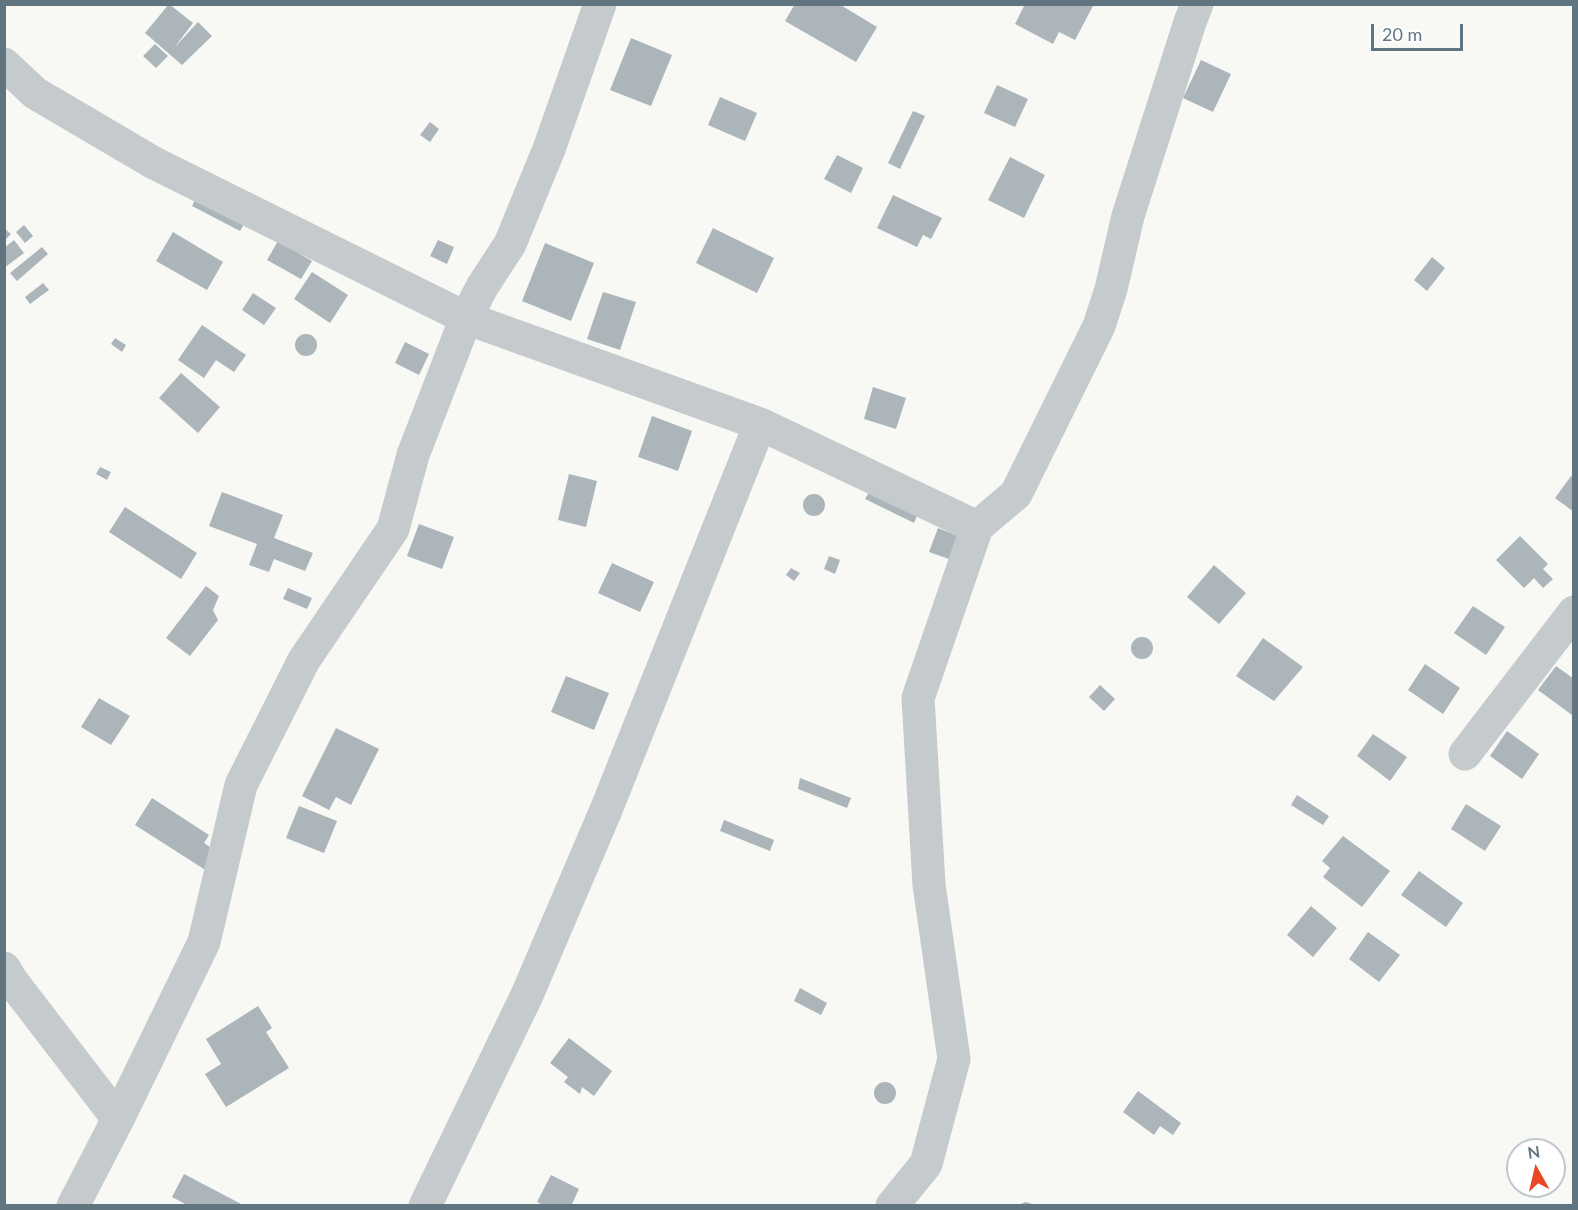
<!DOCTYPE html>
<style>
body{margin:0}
#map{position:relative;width:1578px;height:1210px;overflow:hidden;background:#f8f8f5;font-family:Lato,sans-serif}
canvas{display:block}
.frame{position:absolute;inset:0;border:6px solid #617581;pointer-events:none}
.north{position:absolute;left:1506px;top:1138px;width:60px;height:60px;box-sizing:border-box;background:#fff;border:2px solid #c0c8cd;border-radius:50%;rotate:352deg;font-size:16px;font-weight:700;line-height:24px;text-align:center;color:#617581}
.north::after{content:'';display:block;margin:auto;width:21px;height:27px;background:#e94723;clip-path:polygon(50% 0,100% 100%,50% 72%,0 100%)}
.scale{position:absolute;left:1371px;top:24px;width:92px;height:27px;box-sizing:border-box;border:3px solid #617581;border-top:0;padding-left:8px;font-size:18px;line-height:21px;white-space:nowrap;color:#617581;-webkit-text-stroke:4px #fff;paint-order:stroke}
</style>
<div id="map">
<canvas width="1578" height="1210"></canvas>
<div class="frame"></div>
<div class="north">N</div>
<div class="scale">20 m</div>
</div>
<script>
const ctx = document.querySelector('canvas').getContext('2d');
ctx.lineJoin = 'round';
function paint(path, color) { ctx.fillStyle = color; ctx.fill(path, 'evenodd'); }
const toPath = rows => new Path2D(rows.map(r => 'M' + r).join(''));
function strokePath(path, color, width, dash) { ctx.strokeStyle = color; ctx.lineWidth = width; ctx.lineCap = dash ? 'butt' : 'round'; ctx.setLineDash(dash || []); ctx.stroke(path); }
const building = toPath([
 [169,4,193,23,174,48,198,22,212,36,182,65,145,33],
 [795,4,839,4,877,27,856,62,785,21],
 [1025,4,1089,4,1093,6,1075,40,1059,32,1053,44,1015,24],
 [631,38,672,55,651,106,610,90],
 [155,44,168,56,156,68,143,56],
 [1201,60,1231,74,1213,112,1183,98],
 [997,85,1028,99,1015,127,984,113],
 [720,97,757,113,745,141,708,125],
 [913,111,925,116,900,169,888,163],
 [430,122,439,129,430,142,420,135],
 [837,155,863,168,851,193,824,179],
 [1010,157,1045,175,1024,218,988,200],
 [198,195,246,221,240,231,192,206],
 [893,195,942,218,931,239,923,235,917,247,877,228],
 [24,225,33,236,25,243,16,232],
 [4,228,11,234,4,241],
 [713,228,774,258,757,293,696,263],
 [173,232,223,262,207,290,156,261],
 [14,240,24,253,4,268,4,248],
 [438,240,454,247,447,264,430,256],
 [278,241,312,261,301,279,267,260],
 [545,243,594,263,571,321,522,301],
 [42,247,48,254,17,281,10,273],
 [1432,257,1445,268,1427,291,1414,280],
 [312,272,348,295,330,323,294,299],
 [43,283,49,290,30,304,25,297],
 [603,292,636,302,620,350,587,339],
 [253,293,276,308,264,325,242,310],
 [202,325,246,355,234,372,216,360,204,378,178,360],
 '295 345a11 11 0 1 1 22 0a11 11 0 1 1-22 0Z',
 [115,338,126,345,122,352,111,344],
 [405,342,429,354,419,375,395,363],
 [181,373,220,407,198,433,159,398],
 [873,387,906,398,896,429,864,419],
 [652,416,692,431,678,471,638,457],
 [100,467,111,472,107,480,96,474],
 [569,474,597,481,586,527,558,520],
 [1571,476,1574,478,1574,512,1555,498],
 [871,489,920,509,914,523,865,499],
 [222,492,283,515,274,538,313,553,305,571,274,559,269,572,249,565,257,544,209,526],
 '803 505a11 11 0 1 1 22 0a11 11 0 1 1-22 0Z',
 [125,507,197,553,181,579,109,532],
 [419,524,454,537,442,569,407,556],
 [938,528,958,536,949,559,929,552],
 [1520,536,1548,564,1543,569,1553,579,1543,588,1534,578,1524,588,1496,560],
 [829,556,840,560,835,574,824,569],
 [612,563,654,582,640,612,598,593],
 [1214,565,1246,593,1219,624,1187,597],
 [791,568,800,573,794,581,786,575],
 [206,586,219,596,213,610,218,620,190,656,166,638],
 [288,588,312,598,307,609,283,599],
 [1473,606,1505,627,1486,655,1454,633],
 '1131 648a11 11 0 1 1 22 0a11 11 0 1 1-22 0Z',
 [1263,638,1303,667,1274,701,1236,676],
 [1425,664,1460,688,1443,714,1408,690],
 [1556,666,1574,679,1574,713,1572,715,1538,690],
 [566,676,609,693,594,730,551,712],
 [1100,685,1115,699,1104,711,1089,697],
 [99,698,130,716,111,745,81,727],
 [336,728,379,749,351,805,336,797,329,810,302,796],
 [1507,731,1539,754,1522,779,1490,756],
 [1373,734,1407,757,1390,781,1357,756],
 [800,778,851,798,847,808,798,789],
 [1297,795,1329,816,1323,825,1291,805],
 [152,798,209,835,204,843,219,853,207,871,135,825],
 [1466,804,1501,826,1485,851,1451,829],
 [299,806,337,821,324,853,286,838],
 [724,820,774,840,770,851,720,831],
 [1343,836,1390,871,1362,907,1323,877,1330,868,1322,861],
 [1419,871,1463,903,1446,927,1401,895],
 [1311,906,1337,928,1313,957,1287,935],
 [1368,932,1400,955,1379,982,1349,959],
 [800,988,827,1003,821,1015,794,1001],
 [258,1006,272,1028,266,1032,289,1068,226,1107,205,1074,221,1064,206,1039],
 [569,1038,612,1071,594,1096,582,1087,580,1094,564,1082,568,1077,550,1063],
 '874 1093a11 11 0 1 1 22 0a11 11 0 1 1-22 0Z',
 [1138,1091,1181,1123,1173,1135,1160,1126,1154,1135,1123,1112],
 [184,1174,245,1206,189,1206,172,1197],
 [551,1175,579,1189,571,1206,545,1206,537,1202],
 [1025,1202,1030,1203,1034,1206,1017,1206]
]);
const minor = toPath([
 [4,64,35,93,154,163,466,318,760,424,977,527],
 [1465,754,1574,612],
 [4,968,12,981,118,1119],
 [73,1206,118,1119,204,942,241,785,304,660,393,529,413,455,466,318,482,287,510,244,549,149,600,4],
 [425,1206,527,995,606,810,760,424],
 [892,1206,926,1164,954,1059,929,885,918,698,977,527,1016,494,1099,326,1111,289,1128,216,1190,22,1197,4]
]);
paint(building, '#abb5ba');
strokePath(minor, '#c5cacc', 33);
</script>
